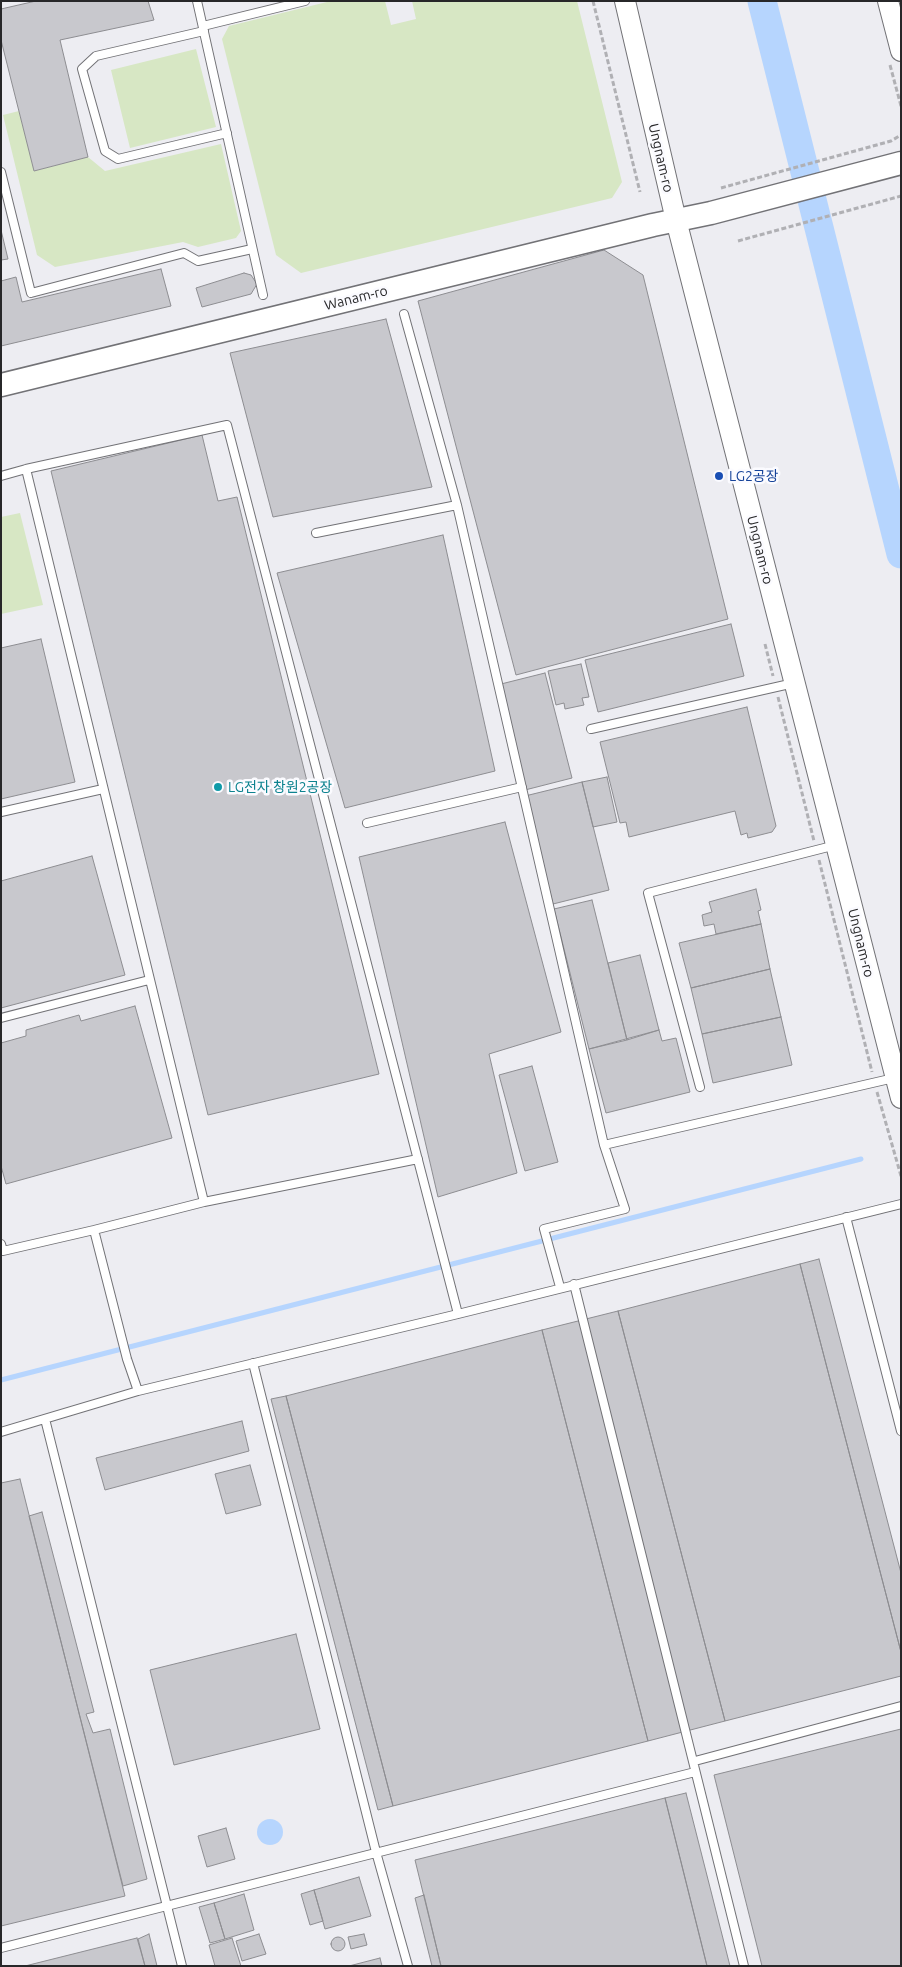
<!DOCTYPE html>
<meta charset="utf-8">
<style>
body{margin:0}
#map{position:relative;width:902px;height:1967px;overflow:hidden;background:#ededf2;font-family:Ubuntu,sans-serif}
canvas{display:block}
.frame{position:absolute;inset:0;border:2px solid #272729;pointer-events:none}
</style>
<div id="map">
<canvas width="902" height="1967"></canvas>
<div class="frame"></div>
</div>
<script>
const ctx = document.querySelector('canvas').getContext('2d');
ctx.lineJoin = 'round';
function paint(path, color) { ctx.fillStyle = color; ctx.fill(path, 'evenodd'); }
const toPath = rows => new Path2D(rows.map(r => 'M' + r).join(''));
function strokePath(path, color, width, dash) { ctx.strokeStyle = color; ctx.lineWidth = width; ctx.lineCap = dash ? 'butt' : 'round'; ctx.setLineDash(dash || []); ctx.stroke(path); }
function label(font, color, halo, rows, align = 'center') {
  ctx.font = font + ' Ubuntu,"Noto Sans KR",sans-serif'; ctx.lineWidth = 5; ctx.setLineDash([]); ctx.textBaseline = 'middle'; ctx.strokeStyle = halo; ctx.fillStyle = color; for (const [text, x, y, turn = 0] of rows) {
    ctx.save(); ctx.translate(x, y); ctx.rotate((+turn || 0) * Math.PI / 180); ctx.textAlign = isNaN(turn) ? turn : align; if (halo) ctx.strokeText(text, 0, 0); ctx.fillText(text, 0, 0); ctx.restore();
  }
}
const green = toPath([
 [331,1,385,1,391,25,416,19,412,1,577,1,622,182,612,198,301,273,276,255,222,39,229,26],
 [196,49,216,127,130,148,111,70],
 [19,111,34,171,88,157,105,171,221,144,241,231,236,238,198,247,183,242,55,267,37,255,3,115],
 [20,513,43,605,1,614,1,517]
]);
const water = toPath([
 '257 1832a13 13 0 1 1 26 0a13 13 0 1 1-26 0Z'
]);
const stream = toPath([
 [1,1380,861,1159]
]);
const river = toPath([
 [762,1,901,554]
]);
const building = toPath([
 [36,1,148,1,154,20,60,40,88,157,34,171,1,40,1,9,36,1],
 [1,230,8,259,1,260,1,230],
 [604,250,643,275,728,619,516,675,418,301,604,250],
 [161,269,171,306,1,346,1,281,16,277,22,302,161,269],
 [244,273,251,275,257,284,251,294,202,307,196,288,244,273],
 [386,319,432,487,273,517,230,353,386,319],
 [202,435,218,501,237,497,379,1074,208,1115,51,471,202,435],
 [443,535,495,771,345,808,277,573,443,535],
 [731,624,744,676,598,712,585,660,731,624],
 [41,639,75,782,1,799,1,648,41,639],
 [581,664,589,697,582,698,584,705,565,709,564,703,556,705,548,671,581,664],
 [545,673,572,778,525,790,501,684,545,673],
 [747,707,776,826,772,832,748,838,747,833,741,835,735,811,629,837,626,822,620,823,600,742,747,707],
 [607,777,617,822,593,827,582,782,607,777],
 [582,782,609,890,553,904,525,796,582,782],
 [505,822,561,1032,489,1054,517,1173,438,1197,359,857,505,822],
 [92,856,125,975,1,1008,1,881,92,856],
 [756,889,761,910,758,911,761,924,716,934,714,924,704,926,702,915,712,912,709,902,756,889],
 [592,900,627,1040,589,1049,554,909,592,900],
 [761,924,770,969,691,988,679,943,761,924],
 [640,955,659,1030,627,1040,608,963,640,955],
 [770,969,781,1017,702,1034,691,988,770,969],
 [135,1006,172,1138,6,1184,1,1166,1,1043,26,1036,26,1030,79,1015,81,1021,135,1006],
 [781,1017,792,1065,713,1083,702,1034,781,1017],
 [659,1030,662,1041,676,1038,690,1092,606,1113,589,1049,659,1030],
 [532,1066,558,1162,525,1171,499,1075,532,1066],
 [819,1259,901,1573,901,1652,800,1264,819,1259],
 [800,1264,901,1652,901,1676,725,1721,618,1311,800,1264],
 [618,1311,725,1721,648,1741,542,1330,618,1311],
 [542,1330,648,1741,393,1806,286,1396,542,1330],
 [286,1396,393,1806,378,1810,271,1399,286,1396],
 [242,1421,249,1451,105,1490,96,1458,242,1421],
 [250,1465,261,1505,226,1514,215,1474,250,1465],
 [20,1479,125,1896,1,1926,1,1483,20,1479],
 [42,1512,94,1712,86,1714,93,1733,110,1729,147,1879,123,1886,29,1516,42,1512],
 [296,1634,320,1729,174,1765,150,1670,296,1634],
 [901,1729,901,1966,762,1966,714,1775,901,1729],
 [686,1793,730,1966,707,1966,665,1798,686,1793],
 [665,1798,707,1966,441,1966,415,1860,665,1798],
 [226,1828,235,1859,207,1867,198,1836,226,1828],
 [359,1877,371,1916,325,1929,314,1890,359,1877],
 [314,1890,323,1921,310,1925,301,1894,314,1890],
 [244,1894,254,1930,225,1939,214,1903,244,1894],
 [424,1895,441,1966,432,1966,415,1898,424,1895],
 [214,1903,225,1939,210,1943,199,1907,214,1903],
 [149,1934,157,1966,145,1966,138,1939,149,1934],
 [259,1934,266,1954,242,1961,236,1941,259,1934],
 [364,1934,367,1945,351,1949,348,1937,364,1934],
 '331 1944a7 7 0 1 1 14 0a7 7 0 1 1-14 0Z',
 [137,1938,145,1966,25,1966,137,1938],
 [232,1938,241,1966,215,1966,209,1945,232,1938],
 [380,1958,382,1966,349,1966,380,1958]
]);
const path = toPath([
 [593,1,640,192],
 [890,65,901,106],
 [721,188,891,141,901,135],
 [738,241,901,196],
 [765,644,773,676],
 [778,697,814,841],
 [819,860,872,1072],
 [877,1092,901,1176]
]);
const service = toPath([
 [197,1,263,295],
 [203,26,305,1],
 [204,31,96,56,82,69,105,151,118,159,227,133],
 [1,172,31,293,184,253,198,261,252,249],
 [404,314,457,505,604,1145,625,1209,544,1229,560,1287],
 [1,476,26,469],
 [316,533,457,505],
 [591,729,794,683],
 [1,812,103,789],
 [367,823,522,787],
 [1,1018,149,980],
 [700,1087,648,893,836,845],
 [604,1145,894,1078],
 [204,1202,418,1159],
 [846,1217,901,1431],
 [1,1244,3,1251,94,1230],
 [574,1284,744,1966],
 [253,1363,376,1852,408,1966],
 [138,1391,458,1314,901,1204],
 [45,1419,182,1966],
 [1,1432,138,1391,127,1359,94,1230,204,1202,26,469,227,425,458,1314],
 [695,1761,901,1706],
 [1,1948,695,1772]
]);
const tertiary = toPath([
 [625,1,676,220,901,1098],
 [888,1,901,51]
]);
const secondary = toPath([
 [1,385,653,225,711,213,901,163]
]);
const markers = [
 [719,476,5,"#1a4fb4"],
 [218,787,5,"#0f9aa8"]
];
const streetNames = [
 ["Ungnam-ro",661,158,77],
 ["Wanam-ro",356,298,-14],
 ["Ungnam-ro",760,550,76],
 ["Ungnam-ro",861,943,76]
];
const transitNames = [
 ["LG2공장",729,476]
];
const cultureNames = [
 ["LG전자 창원2공장",228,787]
];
paint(green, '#d7e7c4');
paint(water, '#b6d5fe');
strokePath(stream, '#b6d5fe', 5);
strokePath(river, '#b6d5fe', 29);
paint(building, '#c8c8cd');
strokePath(building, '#8d8d91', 1);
strokePath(service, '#727276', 10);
strokePath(tertiary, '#727276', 22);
strokePath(secondary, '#727276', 25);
strokePath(path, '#b0b0b4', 3, [5, 2.5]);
strokePath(service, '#fff', 8);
strokePath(tertiary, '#fff', 20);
strokePath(secondary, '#fff', 22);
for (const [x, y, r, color] of markers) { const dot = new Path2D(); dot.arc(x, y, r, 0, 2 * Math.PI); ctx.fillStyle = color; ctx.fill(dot); strokePath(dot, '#fbfbff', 2); }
label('14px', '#272729', '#fbfbff', streetNames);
label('14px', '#164399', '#fbfbff', transitNames, 'left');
label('14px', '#0d838f', '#fbfbff', cultureNames, 'left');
</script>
